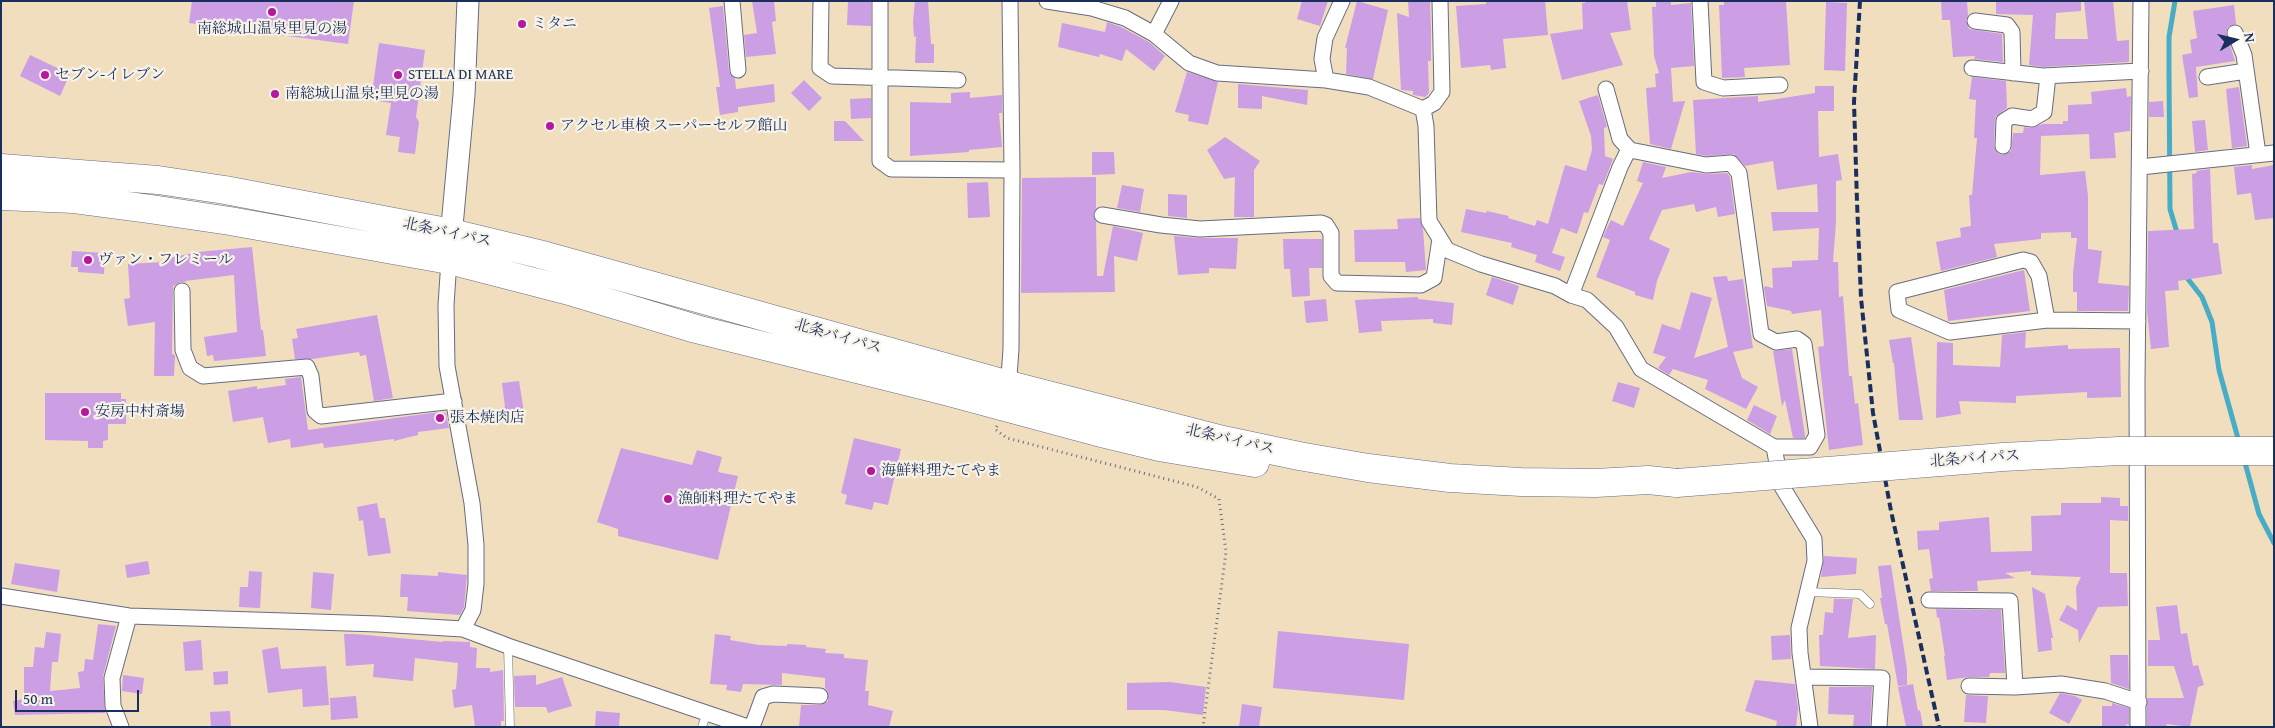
<!DOCTYPE html>
<meta charset="utf-8">
<style>
body{margin:0}
#map{position:relative;width:2275px;height:728px;overflow:hidden;background:#f1debe;font-family:"Gentium Book Plus",serif}
canvas{display:block}
.frame{position:absolute;inset:0;border:2px solid #1b2f5e;pointer-events:none}
.north{position:absolute;left:2210px;top:15px;width:50px;height:50px;-webkit-text-stroke:4px #f7f3e8;paint-order:stroke;rotate:81deg;font-size:14px;font-weight:700;line-height:20px;text-align:center;color:#1b2f5e}
.north::after{content:'';display:block;margin:auto;width:18px;height:22px;background:#1b2f5e;clip-path:polygon(50% 0,100% 100%,50% 72%,0 100%)}
.scale{position:absolute;left:15px;top:690px;width:124px;height:22px;box-sizing:border-box;border:2px solid #1b2f5e;border-top:0;padding-left:6px;font-size:15px;line-height:18px;white-space:nowrap;color:#1b2f5e;-webkit-text-stroke:4px #f7f3e8;paint-order:stroke}
</style>
<div id="map">
<canvas width="2275" height="728"></canvas>
<div class="frame"></div>
<div class="north">N</div>
<div class="scale">50 m</div>
</div>
<script>
const ctx = document.querySelector('canvas').getContext('2d');
ctx.lineJoin = 'round';
const toPath = rows => new Path2D(rows.map(r => 'M' + r).join(''));
function strokePath(path, color, width, dash) { ctx.strokeStyle = color; ctx.lineWidth = width; ctx.lineCap = dash ? 'butt' : 'round'; ctx.setLineDash(dash || []); ctx.stroke(path); }
function paint(path, color) { ctx.fillStyle = color; ctx.fill(path, 'evenodd'); }
function label(font, color, halo, rows, align = 'center') {
  ctx.font = font + ' "Gentium Book Plus","Noto Serif JP",serif'; ctx.lineWidth = 4.5; ctx.setLineDash([]); ctx.textBaseline = 'middle'; ctx.strokeStyle = halo; ctx.fillStyle = color; for (const [text, x, y, turn = 0] of rows) {
    ctx.save(); ctx.translate(x, y); ctx.rotate((+turn || 0) * Math.PI / 180); ctx.textAlign = isNaN(turn) ? turn : align; if (halo) ctx.strokeText(text, 0, 0); ctx.fillText(text, 0, 0); ctx.restore();
  }
}
const stream = toPath([
 [2175,1,2169,37,2169,73,2170,209,2178,236],
 [2184,274,2202,297,2212,322,2219,370,2239,442],
 [2244,459,2259,514,2274,543]
]);
const building = toPath([
 [192,1,354,1,348,44,189,23],
 [752,1,774,1,776,21,772,22,776,54,746,57,744,35,757,33],
 [848,1,871,1,871,26,847,25],
 [915,1,928,1,931,44,934,44,934,63,915,63,916,36,914,37,913,21],
 [1302,1,1328,1,1320,26,1297,19],
 [1357,1,1388,10,1373,79,1346,74,1347,48,1345,48],
 [1408,1,1430,1,1431,31,1431,61,1428,61,1429,93,1425,97,1413,95,1413,91,1401,90,1397,13,1409,17],
 [1486,1,1545,1,1548,35,1503,39,1506,68,1491,70,1490,65,1461,68,1456,6,1486,4],
 [1585,1,1627,1,1631,30,1610,33,1623,65,1562,80,1550,34,1583,29,1582,3,1585,3],
 [1656,1,1671,1,1671,5,1691,3,1694,66,1671,68,1673,102,1685,101,1671,149,1650,144,1646,88,1656,87,1655,74,1659,73,1654,56,1652,7,1656,7],
 [1724,1,1786,1,1790,65,1744,68,1745,77,1722,78,1719,5,1724,5],
 [1941,1,1967,1,1968,15,1966,20,1969,29,2002,34,2003,62,1974,59,1975,56,1953,57,1950,20,1942,20],
 [1996,1,2081,1,2081,11,2056,13,2055,39,2088,39,2084,1,2113,1,2117,41,2129,40,2129,62,2043,67,2029,65,2033,15,1996,14],
 [1826,2,1847,3,1845,71,1824,70],
 [2234,5,2236,24,2228,27,2226,32,2235,61,2196,67,2198,97,2189,98,2182,55,2192,53,2190,40,2197,38,2193,11],
 [723,6,729,71,735,79,736,89,774,84,775,102,738,107,738,112,720,115,716,87,720,87,709,8],
 [1107,22,1121,27,1149,42,1165,56,1154,71,1126,49,1122,61,1100,54,1099,57,1058,47,1062,23,1105,32],
 [379,43,425,50,416,117,419,122,415,154,398,152,400,137,386,135,391,103,371,100],
 [30,55,70,74,60,96,20,76],
 [1187,72,1218,82,1208,125,1188,121,1189,115,1175,112],
 [1972,77,2006,81,2007,108,1996,116,1995,121,1994,146,1998,154,2002,155,2011,151,2013,133,2023,133,2024,127,2031,128,2043,124,2063,124,2063,121,2068,121,2068,105,2092,104,2091,92,2126,88,2127,97,2131,96,2130,131,2114,133,2116,158,2090,159,2089,134,2041,136,2040,175,2085,171,2088,196,2088,249,2102,251,2098,283,2129,286,2128,311,2077,311,2077,292,2073,292,2073,273,2077,238,2071,238,2071,232,2041,233,2041,239,1994,244,1997,257,1941,271,1936,242,1961,237,1960,228,1971,226,1969,195,1972,195,1977,138,1974,138,1976,100,1969,99],
 [804,80,822,98,809,111,791,93],
 [1238,84,1308,90,1307,105,1262,96,1262,109,1238,108],
 [1815,86,1834,86,1834,111,1818,111,1819,157,1838,154,1842,180,1836,181,1836,222,1833,262,1838,262,1839,297,1843,296,1849,376,1852,376,1855,404,1858,403,1863,445,1829,450,1818,347,1824,346,1821,310,1792,314,1791,311,1767,306,1764,288,1765,286,1773,288,1772,268,1792,267,1792,261,1818,260,1819,228,1773,231,1771,212,1818,212,1817,184,1777,190,1773,161,1745,166,1734,154,1707,156,1696,154,1693,100,1758,96,1758,102,1815,93],
 [2239,87,2247,146,2232,148,2226,89],
 [970,92,970,98,1002,95,1002,113,999,113,1002,147,969,150,969,152,910,156,910,102,951,103,951,93],
 [1598,95,1607,127,1604,128,1605,156,1613,159,1603,185,1599,184,1588,213,1584,212,1577,234,1561,228,1552,253,1565,257,1560,271,1535,262,1537,255,1511,247,1512,243,1461,232,1466,209,1486,213,1487,211,1509,216,1508,218,1535,226,1537,220,1548,224,1565,165,1586,171,1592,150,1591,136,1579,101],
 [871,98,871,118,851,119,850,99],
 [2163,101,2164,117,2149,117,2149,102],
 [2205,120,2208,150,2195,152,2192,121],
 [834,121,845,121,864,141,834,141],
 [1225,137,1260,161,1254,170,1254,217,1234,217,1235,177,1224,179,1207,150],
 [1092,152,1114,152,1115,174,1092,175],
 [1643,162,1666,167,1662,178,1691,172,1706,174,1727,173,1730,177,1735,214,1718,217,1716,207,1696,212,1694,204,1662,210,1649,239,1670,249,1657,281,1653,300,1635,295,1635,292,1596,277,1610,240,1603,237,1605,232,1611,220,1623,226,1643,183,1637,181],
 [2252,165,2252,169,2274,165,2274,218,2255,220,2251,193,2237,195,2234,167],
 [2210,169,2213,243,2218,243,2222,274,2178,281,2179,290,2165,291,2169,347,2151,349,2147,311,2148,231,2194,229,2192,174,2197,173,2196,171],
 [1096,177,1096,208,1093,214,1096,222,1097,276,1103,276,1113,226,1143,233,1137,261,1114,256,1115,292,1021,293,1022,178],
 [988,182,990,217,968,218,967,183],
 [1122,185,1144,189,1140,212,1117,208],
 [1168,194,1187,195,1187,218,1168,216],
 [1420,218,1423,229,1426,270,1406,272,1405,262,1355,262,1354,230,1398,229,1397,219],
 [1174,236,1199,238,1238,238,1236,269,1209,268,1209,273,1178,275],
 [1283,239,1322,239,1322,268,1309,268,1310,296,1292,297,1290,269,1284,269],
 [252,247,261,330,263,330,266,356,214,361,213,355,207,356,204,337,237,332,234,275,185,281,186,282,181,282,173,286,172,354,175,355,174,376,154,376,155,322,128,326,124,299,130,298,128,264,164,262,164,259,198,252],
 [72,251,105,253,104,274,78,272,78,267,71,267],
 [2024,270,2030,311,1948,321,1944,290],
 [1727,276,1728,281,1743,279,1753,348,1733,352,1742,378,1758,387,1746,409,1705,389,1708,380,1673,369,1669,375,1658,368,1666,357,1653,353,1662,324,1680,330,1691,292,1712,298,1694,358,1728,347,1713,277],
 [1492,277,1519,286,1513,305,1486,295],
 [1418,297,1418,299,1454,303,1452,325,1433,323,1433,319,1381,321,1382,331,1359,333,1355,300],
 [1326,299,1328,321,1306,323,1304,301],
 [377,315,393,398,374,401,366,355,360,356,359,352,312,359,295,359,292,339,298,338,296,329],
 [2026,332,2025,348,2068,345,2068,349,2120,348,2121,397,2087,398,2087,392,2016,396,2016,403,1959,401,1961,414,1936,418,1937,342,1953,343,1953,365,2000,367,2002,335],
 [1911,337,1923,420,1899,420,1894,363,1893,363,1889,340],
 [1792,349,1805,436,1805,438,1793,438,1785,400,1782,406,1773,351],
 [301,377,308,430,439,412,446,413,449,428,418,432,418,435,394,441,394,439,324,448,323,443,291,448,290,439,268,443,263,417,233,422,228,391,257,386,257,389,286,385,285,379],
 [519,381,525,418,503,422,501,407,505,407,502,383],
 [1618,382,1640,388,1634,408,1612,401],
 [45,393,121,393,121,399,126,399,126,424,108,424,108,440,103,441,103,448,88,448,88,441,45,440],
 [1754,405,1777,416,1770,434,1747,420],
 [854,438,901,449,888,505,874,502,872,510,845,504,847,495,841,493],
 [621,448,692,465,697,450,722,457,718,472,738,476,718,560,618,536,618,529,597,522],
 [2101,497,2120,498,2120,506,2128,506,2128,521,2110,520,2110,573,2127,573,2128,606,2098,607,2079,643,2078,630,2059,620,2067,605,2077,611,2076,587,2081,577,2031,575,2031,571,2005,573,2015,578,1977,581,1978,591,1931,591,1929,579,1933,578,1929,549,1918,550,1917,531,1939,530,1939,522,1989,517,1991,552,2032,551,2031,516,2061,515,2061,503,2101,503],
 [377,503,380,518,385,518,391,553,368,556,363,520,359,521,357,507],
 [1824,556,1857,558,1856,574,1821,577],
 [148,561,150,574,127,578,125,565],
 [15,563,60,570,57,592,11,584],
 [1891,565,1907,669,1907,685,1898,686,1887,624,1885,624,1880,598,1882,598,1878,566],
 [249,571,262,572,260,608,239,607,240,587,248,587],
 [313,572,334,574,331,610,311,608],
 [438,572,467,575,464,607,460,615,407,611,408,597,400,597,401,574,438,576],
 [2032,587,2045,594,2053,638,2051,638,2052,650,2038,652],
 [1834,599,1853,599,1848,638,1876,635,1875,669,1820,666,1819,635,1823,635,1825,612,1833,613],
 [2177,605,2181,634,2187,633,2193,666,2198,665,2204,685,2198,687,2190,727,2167,724,2166,727,2147,726,2147,698,2184,698,2174,666,2148,666,2148,640,2160,640,2156,607],
 [1936,609,2001,610,2005,673,1990,673,1989,677,1969,677,1947,680,1944,656,1945,656,1939,617,1937,618],
 [98,624,116,626,103,676,105,713,15,715,13,701,24,699,24,667,33,667,35,647,44,648,46,632,61,634,58,662,52,662,50,691,80,688,78,672,84,671,85,659,93,660],
 [1278,631,1409,644,1404,700,1273,688],
 [344,634,355,634,443,642,443,641,470,642,470,647,477,648,476,668,490,668,490,672,503,670,504,721,501,721,501,727,475,727,472,705,454,708,452,690,456,689,458,663,415,658,413,681,373,677,374,664,346,666],
 [715,634,731,636,730,640,759,645,787,646,787,644,806,645,806,647,826,649,825,653,844,654,844,658,868,660,865,691,869,691,868,705,893,711,889,727,799,727,801,705,820,705,828,701,828,692,825,688,825,678,782,673,782,685,743,684,741,692,726,690,727,685,710,684],
 [1790,635,1791,659,1772,660,1771,636],
 [201,640,203,670,185,671,183,642],
 [278,647,281,669,326,666,329,705,303,707,302,689,268,693,262,650],
 [2110,655,2128,655,2129,689,2111,683],
 [228,671,228,684,214,685,213,672],
 [123,675,144,678,142,694,122,691],
 [536,675,536,685,562,677,572,706,548,713,546,707,515,707,514,676],
 [1755,680,1795,684,1798,709,1796,727,1776,727,1777,721,1745,711],
 [1170,682,1206,687,1203,715,1164,710,1127,710,1127,683],
 [1913,684,1918,711,1920,710,1923,727,1906,727,1898,687],
 [1829,687,1872,687,1870,727,1853,727,1854,715,1828,714],
 [2060,693,2075,696,2082,700,2069,724,2049,713],
 [1966,695,1988,696,1986,723,1964,722],
 [356,696,358,718,331,720,330,698],
 [2112,703,2129,708,2129,725,2126,724,2126,727,2102,727,2102,706,2112,706],
 [1242,704,1262,707,1259,727,1239,727],
 [230,711,231,727,211,727,210,712],
 [596,711,620,713,619,727,595,727]
]);
const path = toPath([
 [997,426,995,429,1007,438,1197,487,1219,499,1226,552,1203,727]
]);
const lane = toPath([
 [1808,592,1860,594,1870,604],
 [508,646,510,727],
 [702,727,707,712]
]);
const street = toPath([
 [732,1,738,70],
 [821,1,820,68,832,76,958,80],
 [880,1,880,161,891,169,1012,170],
 [1047,1,1092,8,1125,18,1154,34,1189,63,1217,73,1326,80,1369,87,1423,109],
 [1700,1,1704,82,1723,88,1780,85],
 [1975,21,2007,25,2012,32,2013,73],
 [2235,33,2244,55,2258,154],
 [1154,34,1171,1],
 [1972,68,2043,76,2141,71],
 [2207,77,2246,71],
 [1326,80,1322,59,1325,38,1342,1],
 [1423,109,1426,126,1429,221,1447,250,1481,264,1555,286,1571,295,1587,300,1616,327,1641,369,1774,447,1810,447,1817,435,1804,344,1797,339,1776,342,1761,334,1739,173,1731,163,1706,165,1630,150,1620,139,1606,89],
 [1423,109,1434,103,1442,92,1440,1],
 [2003,146,2004,121,2012,116,2032,119,2044,112,2048,76],
 [2140,167,2274,153],
 [1102,215,1161,225,1200,229,1321,223,1326,225,1331,233,1331,276,1337,283,1421,285,1434,278,1440,239],
 [449,260,446,305,447,366,472,503,476,545,476,584,473,610,463,629],
 [182,291,183,350,190,368,203,376,307,367,311,376,315,411,321,416,454,401],
 [1571,295,1620,167,1629,149],
 [2047,320,2039,276,2031,262,2023,260,1897,292,1899,310,1950,332,2047,320,2138,321],
 [1008,391,1011,349,1012,170,1010,1],
 [1774,447,1781,485,1814,539,1815,561,1799,628,1800,653,1810,727],
 [1,596,129,616,378,624,463,629,508,646,748,727],
 [1929,600,2010,601,2015,687],
 [1803,677,1882,678,1879,727],
 [1969,686,2015,687,2061,684,2105,691,2139,702],
 [121,727,113,706,112,678,129,616],
 [752,727,763,697,773,694,820,696],
 [2138,727,2137,382,2141,1]
]);
const secondary = toPath([
 [450,248,464,95,468,1]
]);
const highway = toPath([
 [1,168,158,180,225,190,452,233,539,254,1009,385,1223,440,1299,456,1368,468,1450,478,1521,482,1596,483,1648,480,1677,483],
 [1,196,74,199,150,209,230,221,449,260,573,292,696,329,945,391,1105,434,1159,447,1255,463]
]);
const rail = toPath([
 [1860,1,1854,102,1857,202,1861,298,1873,413,1891,511,1939,727]
]);
const highwayBridge = toPath([
 [1677,483,2003,457,2119,451,2274,451]
]);
const markers = [
 [272,12,5,"#b5179e"],
 [522,24,5,"#b5179e"],
 [45,75,5,"#b5179e"],
 [398,75,5,"#b5179e"],
 [275,94,5,"#b5179e"],
 [550,126,5,"#b5179e"],
 [88,260,5,"#b5179e"],
 [85,412,5,"#b5179e"],
 [440,418,5,"#b5179e"],
 [871,471,5,"#b5179e"],
 [668,499,5,"#b5179e"]
];
const poiNames = [
 ["ミタニ",532,24],
 ["南総城山温泉里見の湯",272,29,"center"],
 ["セブン-イレブン",55,75],
 ["STELLA DI MARE",408,75],
 ["南総城山温泉;里見の湯",285,94],
 ["アクセル車検 スーパーセルフ館山",560,126],
 ["ヴァン・フレミール",98,260],
 ["安房中村斎場",95,412],
 ["張本焼肉店",450,418],
 ["海鮮料理たてやま",881,471],
 ["漁師料理たてやま",678,499]
];
const streetNames = [
 ["北条バイパス",447,233,12],
 ["北条バイパス",838,337,16],
 ["北条バイパス",1230,440,13],
 ["北条バイパス",1975,459,-4]
];
strokePath(stream, '#47acc6', 5);
paint(building, '#cc9ee4');
strokePath(lane, '#666c80', 9);
strokePath(street, '#666c80', 17);
strokePath(secondary, '#666c80', 23);
strokePath(highway, '#666c80', 29);
strokePath(path, '#666c80', 3, [1, 4]);
strokePath(lane, '#fff', 8);
strokePath(street, '#fff', 15);
strokePath(secondary, '#fff', 21);
strokePath(highway, '#fff', 28);
strokePath(rail, '#1b2f5e', 4, [8, 4]);
strokePath(highwayBridge, '#666c80', 29, []);
strokePath(highwayBridge, '#fff', 28);
for (const [x, y, r, color] of markers) { const dot = new Path2D(); dot.arc(x, y, r, 0, 2 * Math.PI); ctx.fillStyle = color; ctx.fill(dot); strokePath(dot, '#f7f3e8', 2); }
label('15px', '#1b2f5e', '#f7f3e8', poiNames, 'left');
label('15px', '#1b2f5e', '#f7f3e8', streetNames);
</script>
